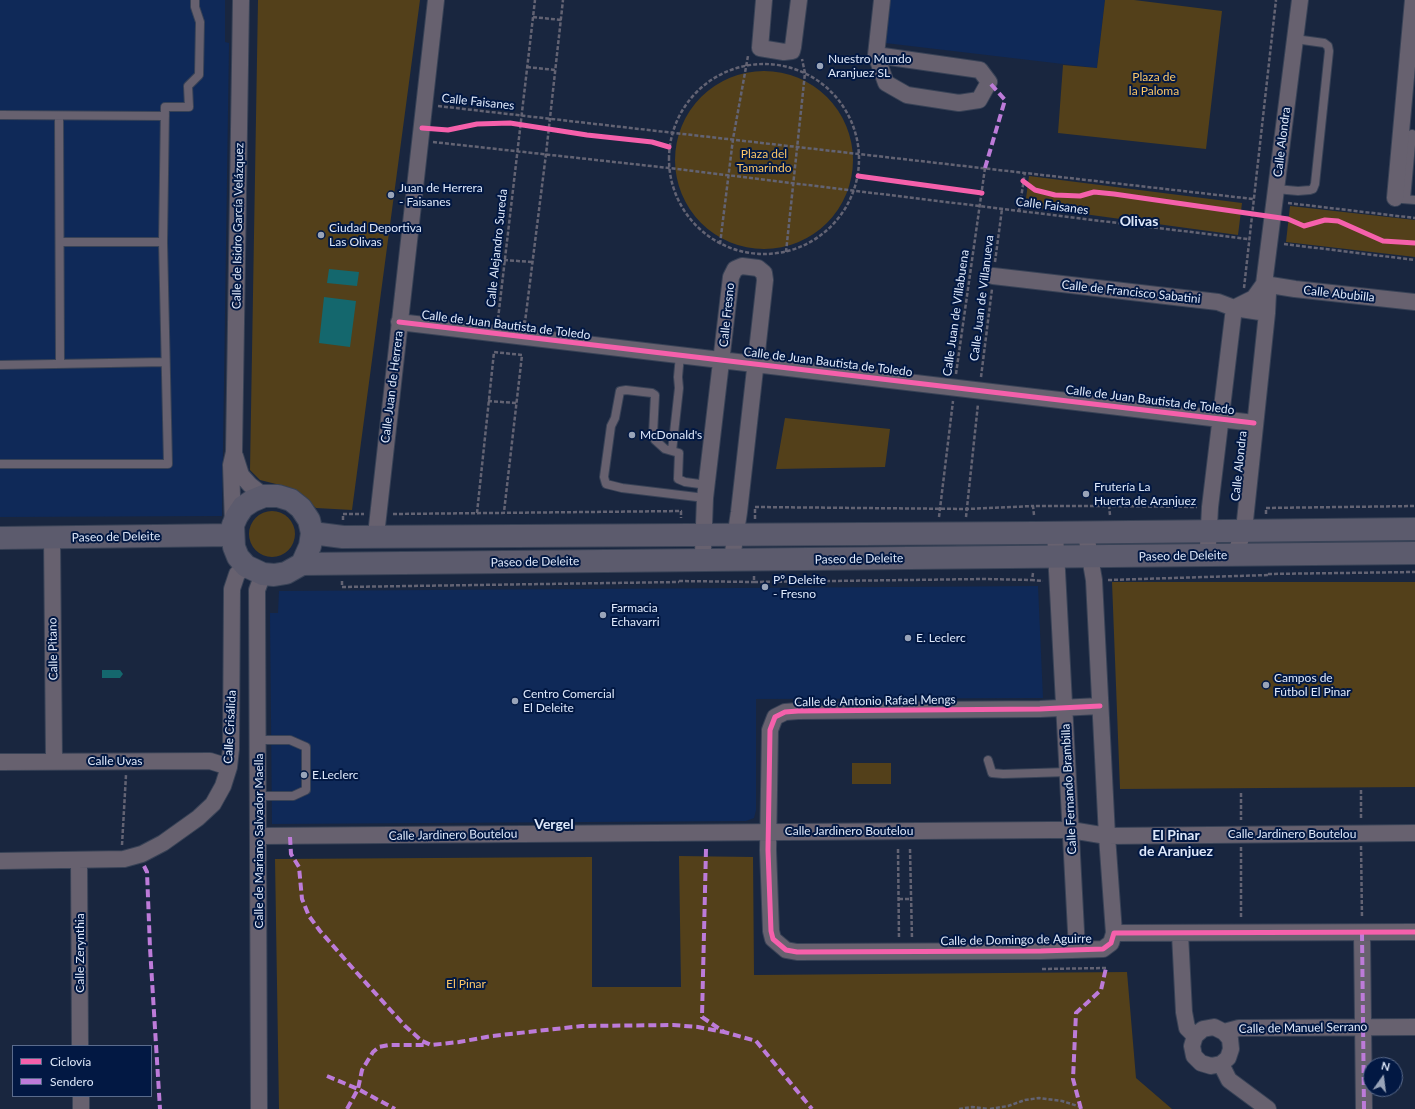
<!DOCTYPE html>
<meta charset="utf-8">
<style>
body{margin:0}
#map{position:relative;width:1415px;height:1109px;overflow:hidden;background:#19263f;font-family:Lato,sans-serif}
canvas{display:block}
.legend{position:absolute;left:12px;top:1045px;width:140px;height:52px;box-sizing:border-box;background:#021843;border:1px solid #5a6b8c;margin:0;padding:5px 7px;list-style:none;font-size:12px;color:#dee8fa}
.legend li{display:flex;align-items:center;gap:8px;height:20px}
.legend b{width:20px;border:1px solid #5a6b8c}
.north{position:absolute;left:1363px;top:1057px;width:40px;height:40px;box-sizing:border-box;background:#021843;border:1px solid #5a6b8c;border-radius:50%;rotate:14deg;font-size:11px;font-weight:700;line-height:16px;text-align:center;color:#dee8fa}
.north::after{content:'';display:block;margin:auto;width:14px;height:18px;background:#99a4b9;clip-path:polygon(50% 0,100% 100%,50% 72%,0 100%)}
</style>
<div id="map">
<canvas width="1415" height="1109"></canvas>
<ul class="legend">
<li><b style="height:5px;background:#f560ab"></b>Ciclovía</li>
<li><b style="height:5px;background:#bd7bd9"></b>Sendero</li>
</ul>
<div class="north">N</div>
</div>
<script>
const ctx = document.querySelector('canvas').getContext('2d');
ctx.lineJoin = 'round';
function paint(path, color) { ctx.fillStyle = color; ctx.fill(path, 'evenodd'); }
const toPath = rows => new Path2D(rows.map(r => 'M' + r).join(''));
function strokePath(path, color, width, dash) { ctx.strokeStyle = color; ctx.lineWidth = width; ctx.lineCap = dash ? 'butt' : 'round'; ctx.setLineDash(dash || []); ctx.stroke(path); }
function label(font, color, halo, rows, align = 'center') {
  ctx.font = font + ' Lato,sans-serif'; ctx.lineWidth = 4; ctx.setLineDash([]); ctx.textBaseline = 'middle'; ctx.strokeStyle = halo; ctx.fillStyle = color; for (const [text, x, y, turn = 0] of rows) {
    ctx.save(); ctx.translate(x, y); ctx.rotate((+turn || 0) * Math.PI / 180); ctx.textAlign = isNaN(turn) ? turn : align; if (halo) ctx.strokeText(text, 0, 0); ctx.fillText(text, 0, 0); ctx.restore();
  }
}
const built = toPath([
 [0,0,225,0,225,42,229,43,222,516,0,517],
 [889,0,1105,0,1097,68,885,43],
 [1038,586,1043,698,756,699,756,810,754,818,746,821,272,824,270,613,278,613,279,591]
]);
const green = toPath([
 [258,0,420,0,352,510,316,508,297,491,288,487,260,480,250,470],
 [1105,0,1134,0,1222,11,1206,149,1058,133,1063,65,1097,68],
 '675 160a89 89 0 1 1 178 0a89 89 0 1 1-178 0Z',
 [1029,176,1242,203,1238,235,1025,206],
 [1290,206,1415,220,1415,257,1286,242],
 [785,418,890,429,885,467,776,469],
 '249 534a23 23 0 1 1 46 0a23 23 0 1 1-46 0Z',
 [1112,582,1415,582,1415,787,1120,789],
 [852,763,891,763,891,784,852,784],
 [679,856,753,857,754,975,1127,972,1136,1078,1172,1109,279,1109,275,859,592,857,592,987,681,987]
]);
const water = toPath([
 [329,269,359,272,357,286,327,283],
 [324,297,356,301,350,347,319,343],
 [102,670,120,670,123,674,120,678,102,678]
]);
const path = toPath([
 [533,17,561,20],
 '669 159a95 95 0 1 1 190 0a95 95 0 1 1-190 0Z',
 [527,67,555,70],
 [438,106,1253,199],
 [433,142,669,168,1248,239],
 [1288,203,1415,218],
 [1019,211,1025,172],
 [720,244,733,139,748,56],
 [1284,244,1415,260],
 [786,252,805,73,802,59],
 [504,260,532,262],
 [995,262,1002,209],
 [1244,288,1276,0],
 [498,319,535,0],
 [523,321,525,322,546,154,563,0],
 [956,374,985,168],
 [981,377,992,289],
 [488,401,516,403],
 [477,513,494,352,522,355,504,512],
 [393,514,681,511,681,518],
 [1266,514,1266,508,1415,506],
 [1034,515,1033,506,1109,506],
 [1110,515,1109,506,1197,507],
 [939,517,953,401],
 [966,517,978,404],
 [755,519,755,507,967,509,1033,506],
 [343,520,343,514,364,514],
 [1033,573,1032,580,1043,581],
 [1268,574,1415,572],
 [754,576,754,582,984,579,1032,580],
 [1108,580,1269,575],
 [342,581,342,587,679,582],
 [679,581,754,582],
 [1361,790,1361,819],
 [1241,793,1241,820],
 [122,845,126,775],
 [1361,846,1362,918],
 [1241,847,1241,918],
 [898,849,899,939],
 [910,849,912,939],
 [899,899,911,899],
 [1042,969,1106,968],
 [959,1109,972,1107,988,1109],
 [990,1109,1008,1106,1025,1100,1039,1098,1062,1101,1081,1107]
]);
const lane = toPath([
 [0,115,165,116],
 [59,116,60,364],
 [1276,189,1298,191,1310,190,1313,189,1315,184,1329,51,1328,46,1324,43,1295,39],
 [1402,199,1415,200],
 [1406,199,1412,134],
 [60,242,163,242],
 [0,365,165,362],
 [672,451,679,388,678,377,680,355],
 [0,464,168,464,163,242,165,107,189,107,188,86,199,75,200,22,195,7,195,0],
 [705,498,622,488,606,484,604,477,611,426,615,418,620,391,626,390,652,393,655,395,653,434,655,440,665,449,679,453,678,479,685,482,707,485],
 [988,760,992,773,1003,774,1068,772],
 [258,796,293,796,306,790,306,747,290,740,259,740]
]);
const street = toPath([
 [764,0,760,48,784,52,792,51,793,47,799,0],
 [876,55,980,70,989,82,979,100,959,103,907,95,886,83,876,55,882,0],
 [1395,198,1413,0],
 [993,276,1218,302,1234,308,1267,313],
 [1264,284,1295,289,1415,302],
 [399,322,1254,423],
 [235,456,241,475,250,485,264,496],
 [233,525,231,465,234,452,241,0],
 [1083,532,1087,540,1094,580,1107,836,1114,933],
 [1055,533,1077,950],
 [376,535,436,0],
 [52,537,54,761],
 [1211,555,1208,547,1210,507,1234,308,1254,298,1264,284,1300,0],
 [1235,555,1244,530,1267,313,1268,293,1264,284],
 [708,560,703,552,705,498,731,277,735,269,742,266,758,268,764,273,765,280,739,512,733,552,730,559],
 [1100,706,1040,709,798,711,785,712,775,717,770,730,768,850,771,931,773,939,786,950,797,952,1041,951,1103,949,1111,943,1114,933,1415,932],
 [0,762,210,761,229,767],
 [258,836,1051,830,1071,830,1107,836,1415,833],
 [79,860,80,1046],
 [0,861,124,859,142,854,163,843,198,818,213,804,223,786,229,767,231,749,232,589,237,574,246,566],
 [1362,933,1364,1109],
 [1180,934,1184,1012,1187,1028,1195,1036],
 [1195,1036,1203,1029,1214,1027,1224,1032,1239,1028,1415,1027],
 [1195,1036,1192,1046,1194,1056,1201,1063,1211,1066,1221,1064,1228,1058,1231,1049,1230,1039,1224,1032],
 [1221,1064,1229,1080,1268,1109],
 [81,1096,81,1109],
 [259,1109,257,590,263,574]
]);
const secondary = toPath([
 [264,496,278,496,291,500,301,508,309,520,312,533,310,546,302,564,286,573,274,575,263,574,246,566,238,557,234,547,233,525,237,516,243,507,252,501,264,496],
 [312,533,343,537,1035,533,1415,529],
 [0,538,232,535],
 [302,564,1415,553]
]);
const quiet = toPath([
 [985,168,1005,100,989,82],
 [290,837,291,854,299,867,302,899,309,916,320,931,357,973,405,1026,422,1041,431,1045,459,1042,492,1036,582,1026,673,1025,698,1027,724,1032],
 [706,849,702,1017,724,1032,756,1041,812,1109],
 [144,866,147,872,150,948,160,1109],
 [1362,933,1364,1109],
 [327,1076,358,1089,395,1109],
 [347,1109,358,1089,362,1070,373,1052,379,1047,389,1045,427,1045],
 [1081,1109,1073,1079,1076,1013,1101,990,1106,968]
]);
const cycleway = toPath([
 [422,128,448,130,477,124,510,123,587,135,652,142,669,147],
 [858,176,982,193],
 [1023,181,1035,190,1055,195,1080,196,1094,192,1114,194,1288,219,1304,226,1325,220,1338,221,1383,241,1415,243],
 [399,322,1254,423],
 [1100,706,1040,709,798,711,785,712,775,717,770,730,768,850,771,931,773,939,786,950,797,952,1041,951,1103,949,1111,943,1114,933,1415,932]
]);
const markers = [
 [820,66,4,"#99a4b9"],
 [391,195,4,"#99a4b9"],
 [321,235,4,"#99a4b9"],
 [632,435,4,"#99a4b9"],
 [1086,494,4,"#99a4b9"],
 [765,587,4,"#99a4b9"],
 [603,615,4,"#99a4b9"],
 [908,638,4,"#99a4b9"],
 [1266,685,4,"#99a4b9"],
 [515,701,4,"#99a4b9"],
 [304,775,4,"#99a4b9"]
];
const poiNames = [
 ["Nuestro Mundo",828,59],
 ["Aranjuez SL",828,73],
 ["Juan de Herrera",399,188],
 ["- Faisanes",399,202],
 ["Ciudad Deportiva",329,228],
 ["Las Olivas",329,242],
 ["McDonald's",640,435],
 ["Frutería La",1094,487],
 ["Huerta de Aranjuez",1094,501],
 ["Pº Deleite",773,580],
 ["- Fresno",773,594],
 ["Farmacia",611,608],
 ["Echavarri",611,622],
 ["E. Leclerc",916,638],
 ["Campos de",1274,678],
 ["Fútbol El Pinar",1274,692],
 ["Centro Comercial",523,694],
 ["El Deleite",523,708],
 ["E.Leclerc",312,775]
];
const parkNames = [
 ["Plaza de",1154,77],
 ["la Paloma",1154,91],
 ["Plaza del",764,154],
 ["Tamarindo",764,168],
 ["El Pinar",466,984]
];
const streetNames = [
 ["Calle Faisanes",478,102,6],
 ["Calle Alondra",1282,142,-83],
 ["Calle Faisanes",1052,206,7],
 ["Calle de Isidro García Velázquez",238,226,-89],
 ["Calle Alejandro Sureda",497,248,-84],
 ["Calle de Francisco Sabatini",1131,292,6],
 ["Calle Abubilla",1339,294,6],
 ["Calle Juan de Villanueva",982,298,-83],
 ["Calle Juan de Villabuena",956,313,-82],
 ["Calle Fresno",727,315,-84],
 ["Calle de Juan Bautista de Toledo",506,325,7],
 ["Calle de Juan Bautista de Toledo",828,362,7],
 ["Calle Juan de Herrera",392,387,-83],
 ["Calle de Juan Bautista de Toledo",1150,400,7],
 ["Calle Alondra",1239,466,-84],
 ["Paseo de Deleite",116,537,-1],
 ["Paseo de Deleite",1183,556,-1],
 ["Paseo de Deleite",859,559,-1],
 ["Paseo de Deleite",535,562,-1],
 ["Calle Pitano",53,649,-91],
 ["Calle de Antonio Rafael Mengs",875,701,-1],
 ["Calle Crisálida",230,727,-87],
 ["Calle Uvas",115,761],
 ["Calle Fernando Brambilla",1069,789,-93],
 ["Calle Jardinero Boutelou",849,831],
 ["Calle Jardinero Boutelou",1292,834],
 ["Calle Jardinero Boutelou",453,835,-1],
 ["Calle de Mariano Salvador Maella",259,841,-90],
 ["Calle de Domingo de Aguirre",1016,940,-1],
 ["Calle Zerynthia",80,953,-90],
 ["Calle de Manuel Serrano",1303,1028,-1]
];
const quarterNames = [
 ["Olivas",1139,221],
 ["Vergel",554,824],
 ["El Pinar",1176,835],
 ["de Aranjuez",1176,851]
];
paint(built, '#0f2958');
paint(green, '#53401a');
paint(water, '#14676d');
strokePath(lane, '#384256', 10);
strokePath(street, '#384256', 18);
strokePath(secondary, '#384256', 24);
strokePath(path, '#636373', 2.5, [4, 2]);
strokePath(lane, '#67616f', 8);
strokePath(street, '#67616f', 16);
strokePath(secondary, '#5c5b6d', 22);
strokePath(quiet, '#bd7bd9', 4, [8, 4]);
strokePath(cycleway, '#f560ab', 5);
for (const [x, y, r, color] of markers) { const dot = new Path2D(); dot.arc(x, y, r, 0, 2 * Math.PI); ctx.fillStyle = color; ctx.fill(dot); strokePath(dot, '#021843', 1.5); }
label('12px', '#dee8fa', '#021843', poiNames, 'left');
label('12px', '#fbc666', '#021843', parkNames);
label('12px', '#dee8fa', '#021843', streetNames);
label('bold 14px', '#dee8fa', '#021843', quarterNames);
</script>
